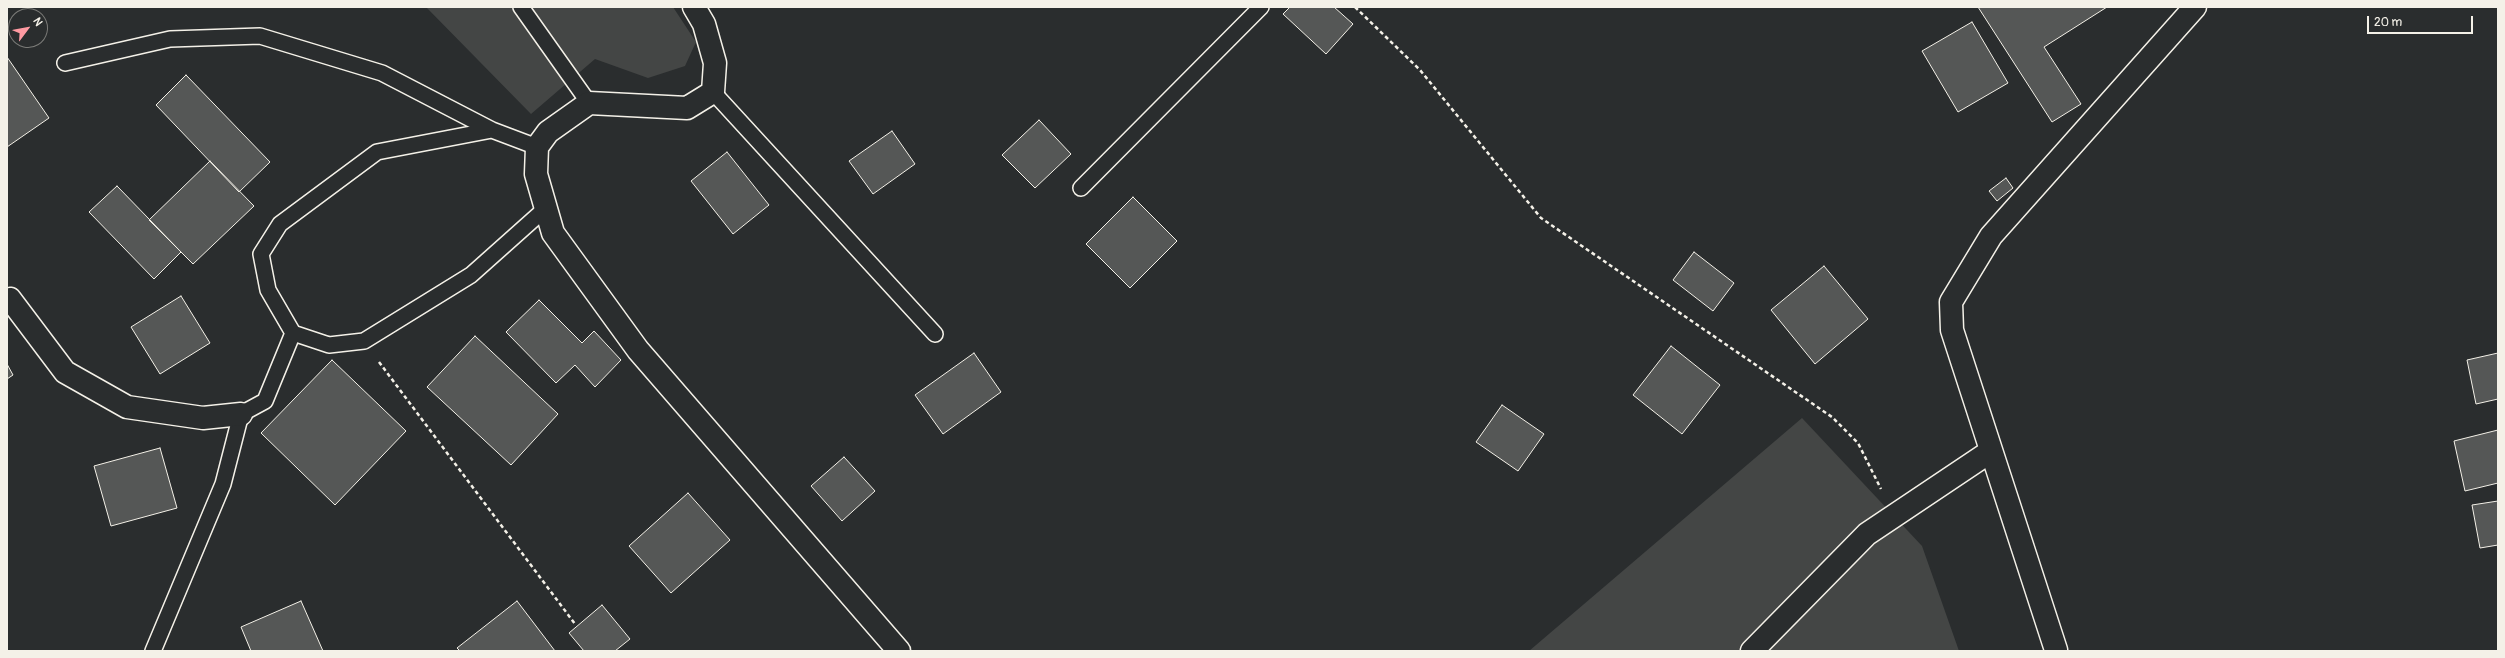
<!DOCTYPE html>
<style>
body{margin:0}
#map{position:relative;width:2505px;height:658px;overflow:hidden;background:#2a2d2e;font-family:Pangolin,sans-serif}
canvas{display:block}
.frame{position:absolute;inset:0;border:8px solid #f4f1e8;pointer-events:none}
.north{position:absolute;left:8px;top:8px;width:40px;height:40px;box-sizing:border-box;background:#2a2d2e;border:1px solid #7b7b78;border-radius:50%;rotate:58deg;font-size:11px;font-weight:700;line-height:16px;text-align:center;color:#f4f1e8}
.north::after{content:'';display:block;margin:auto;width:14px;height:18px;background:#ff9aa2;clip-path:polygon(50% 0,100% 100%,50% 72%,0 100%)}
.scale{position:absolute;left:2367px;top:16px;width:106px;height:18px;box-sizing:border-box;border:2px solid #f4f1e8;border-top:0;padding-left:5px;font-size:12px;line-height:14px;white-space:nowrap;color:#f4f1e8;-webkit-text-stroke:3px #2a2d2e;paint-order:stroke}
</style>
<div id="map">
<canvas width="2505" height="658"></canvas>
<div class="frame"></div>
<div class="north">N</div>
<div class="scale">20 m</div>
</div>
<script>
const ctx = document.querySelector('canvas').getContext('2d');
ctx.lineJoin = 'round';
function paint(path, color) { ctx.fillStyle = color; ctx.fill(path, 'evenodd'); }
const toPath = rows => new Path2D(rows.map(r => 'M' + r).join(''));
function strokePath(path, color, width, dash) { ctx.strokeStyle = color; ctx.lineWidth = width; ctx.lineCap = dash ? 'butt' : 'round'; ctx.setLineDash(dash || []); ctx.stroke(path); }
const green = toPath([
 [426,7,673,7,696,42,685,66,648,78,595,59,531,114],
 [1802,418,1922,546,1959,651,1529,651]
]);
const building = toPath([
 [1290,7,1334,7,1353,24,1326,54,1283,14,1290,7],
 [1978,7,2107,7,2044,47,2081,104,2052,122,1978,7],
 [1972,22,2008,83,1958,112,1922,51,1972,22],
 [7,57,49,118,7,147,7,57],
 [186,75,270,162,239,192,156,105,186,75],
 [1039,120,1071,154,1035,188,1002,155,1039,120],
 [892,131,915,164,873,194,849,161,892,131],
 [727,152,769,205,733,234,691,181,727,152],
 [210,161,254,206,193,264,149,220,210,161],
 [2006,178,2013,188,1997,201,1989,191,2006,178],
 [117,186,181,252,154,279,89,212,117,186],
 [1133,197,1177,241,1130,288,1086,244,1133,197],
 [1694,252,1734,283,1713,311,1673,280,1694,252],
 [1824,266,1868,319,1815,364,1771,310,1824,266],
 [181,296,210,343,160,374,131,327,181,296],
 [539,300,582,343,594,331,621,360,595,387,575,365,556,383,506,332,539,300],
 [475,336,558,414,511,465,427,387,475,336],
 [1671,346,1720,385,1682,434,1633,395,1671,346],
 [974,353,1001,392,943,434,915,395,974,353],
 [2498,353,2498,399,2476,404,2467,360,2498,353],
 [332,360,406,431,335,505,261,433,332,360],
 [7,364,13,375,7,379,7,364],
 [1502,405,1544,434,1518,471,1476,442,1502,405],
 [2498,430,2498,483,2465,491,2454,441,2498,430],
 [160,448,177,508,111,526,94,466,160,448],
 [844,457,875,491,842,521,811,486,844,457],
 [688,493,730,540,671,593,629,546,688,493],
 [2498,501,2498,545,2480,548,2472,505,2498,501],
 [301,601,323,651,251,651,241,627,301,601],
 [517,601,555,651,460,651,457,648,517,601],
 [602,605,630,639,615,651,584,651,569,633,602,605]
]);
const path = toPath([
 [1355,7,1420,70,1541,218,1832,417,1858,443,1881,489],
 [379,362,575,624]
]);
const lane = toPath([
 [521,7,589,103],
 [65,63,170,39,260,36,382,73,492,130],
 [713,92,935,334],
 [1081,188,1261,7],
 [293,333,329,345,364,341,471,275,545,209],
 [153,651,223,484,241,414,265,401,293,333,268,290,261,254,280,224,377,152,492,130,537,147]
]);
const street = toPath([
 [694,7,704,24,715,63,713,92,687,108,589,103,548,132,537,147,536,174,553,233,638,350,899,651],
 [10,299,65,372,127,407,203,418,241,414],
 [2056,650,1952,330,1951,302,1991,236,2195,7],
 [1752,651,1867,534,1991,451]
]);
paint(green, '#444645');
paint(building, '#555756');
strokePath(building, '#f4f1e8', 1);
strokePath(lane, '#f4f1e8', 18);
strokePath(street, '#f4f1e8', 25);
strokePath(path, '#f4f1e8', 2.5, [4, 3]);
strokePath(lane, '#2a2d2e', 15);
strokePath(street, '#2a2d2e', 22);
</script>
